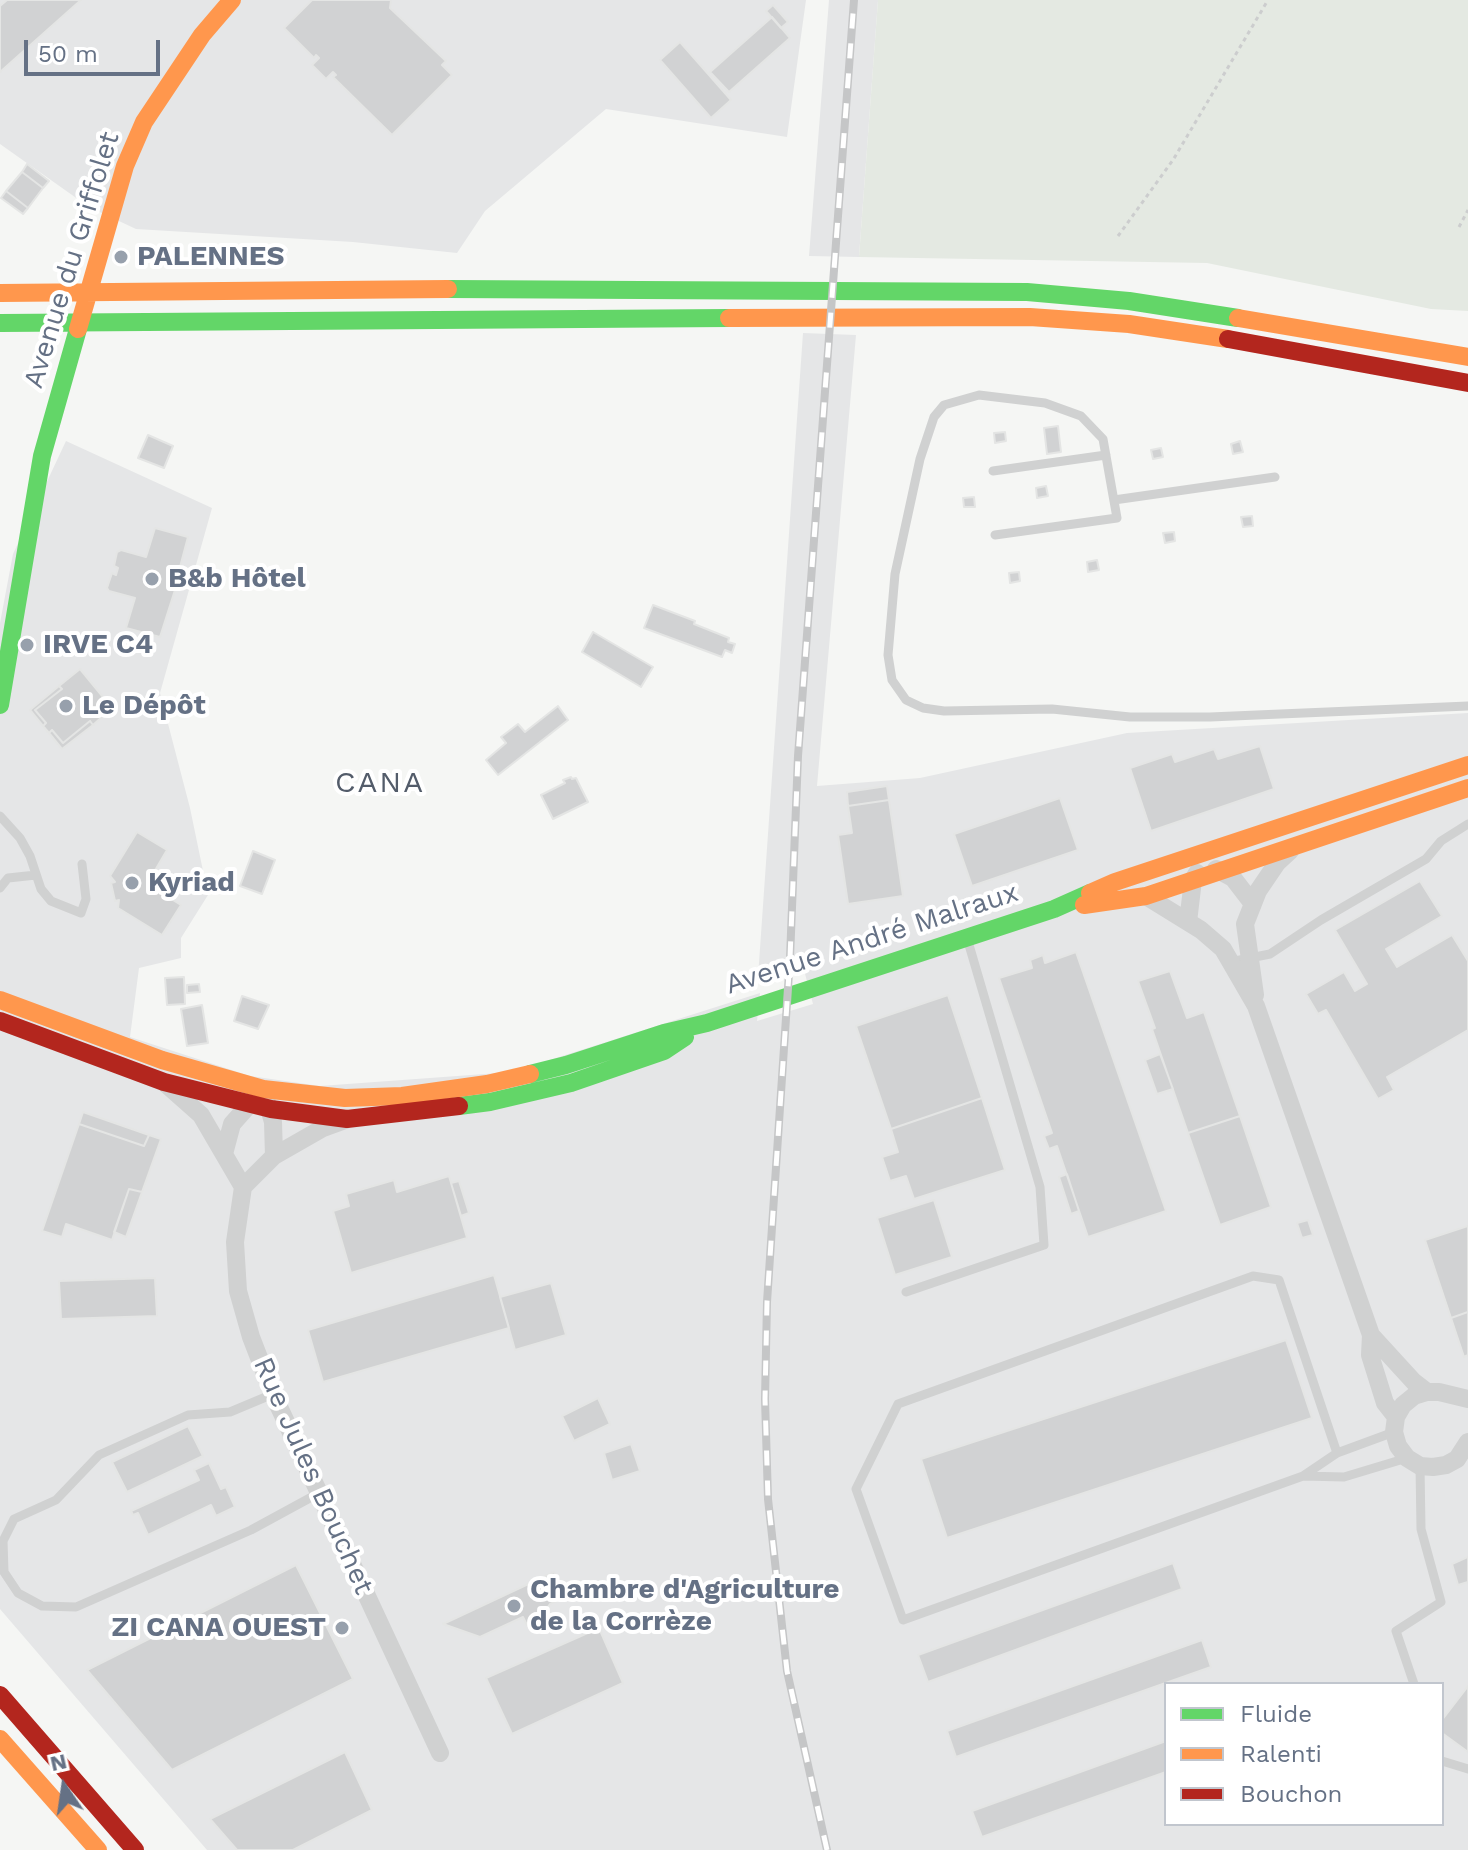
<!DOCTYPE html>
<meta charset="utf-8">
<style>
body{margin:0}
#map{position:relative;width:1468px;height:1850px;overflow:hidden;background:#f5f6f4;font-family:"Work Sans",sans-serif}
canvas{display:block}
.legend{position:absolute;left:1164px;top:1682px;width:280px;height:144px;box-sizing:border-box;background:#fff;border:2px solid #c1c6ce;margin:0;padding:10px 14px;list-style:none;font-size:24px;color:#657185}
.legend li{display:flex;align-items:center;gap:16px;height:40px}
.legend b{width:40px;border:2px solid #c1c6ce}
.north{position:absolute;left:24px;top:1746px;width:80px;height:80px;-webkit-text-stroke:6px #fff;paint-order:stroke;rotate:347deg;font-size:22px;font-weight:700;line-height:32px;text-align:center;color:#657185}
.north::after{content:'';display:block;margin:auto;width:28px;height:36px;background:#657185;clip-path:polygon(50% 0,100% 100%,50% 72%,0 100%)}
.scale{position:absolute;left:24px;top:40px;width:136px;height:36px;box-sizing:border-box;border:4px solid #657185;border-top:0;padding-left:10px;font-size:24px;line-height:28px;white-space:nowrap;color:#657185;-webkit-text-stroke:6px #fff;paint-order:stroke}
</style>
<div id="map">
<canvas width="1468" height="1850"></canvas>
<ul class="legend">
<li><b style="height:10px;background:#63d668"></b>Fluide</li>
<li><b style="height:10px;background:#ff974d"></b>Ralenti</li>
<li><b style="height:10px;background:#b3261e"></b>Bouchon</li>
</ul>
<div class="north">N</div>
<div class="scale">50 m</div>
</div>
<script>
const ctx = document.querySelector('canvas').getContext('2d');
ctx.lineJoin = 'round';
function paint(path, color) { ctx.fillStyle = color; ctx.fill(path, 'evenodd'); }
const toPath = rows => new Path2D(rows.map(r => 'M' + r).join(''));
function strokePath(path, color, width, dash) { ctx.strokeStyle = color; ctx.lineWidth = width; ctx.lineCap = dash ? 'butt' : 'round'; ctx.setLineDash(dash || []); ctx.stroke(path); }
function label(font, color, halo, rows, align = 'center') {
  ctx.font = font + ' "Work Sans",sans-serif'; ctx.lineWidth = 8; ctx.setLineDash([]); ctx.textBaseline = 'middle'; ctx.strokeStyle = halo; ctx.fillStyle = color; for (const [text, x, y, turn = 0] of rows) {
    ctx.save(); ctx.translate(x, y); ctx.rotate((+turn || 0) * Math.PI / 180); ctx.textAlign = isNaN(turn) ? turn : align; if (halo) ctx.strokeText(text, 0, 0); ctx.fillText(text, 0, 0); ctx.restore();
  }
}
const built = toPath([
 [0,0,806,0,787,137,606,109,485,211,457,253,353,242,136,229,89,207,0,144],
 [829,0,878,0,859,257,809,256],
 [803,333,856,335,817,786,920,778,1127,733,1468,713,1468,1850,207,1850,0,1609,0,623,13,554,66,441,212,508,160,693,190,808,208,895,181,938,181,958,139,968,130,1037,250,1076,320,1086,512,1072,760,993,757,1021,813,1004,804,970,758,977],
 [1166,1684,1442,1684,1442,1824,1166,1824]
]);
const green = toPath([
 [878,0,1468,0,1468,311,1431,309,1207,263,859,257]
]);
const building = toPath([
 [7,0,81,0,0,72,0,6,7,0],
 [312,0,391,0,390,8,446,61,442,65,452,75,392,135,333,77,336,75,333,72,326,79,312,65,319,58,316,55,314,58,284,28,312,0],
 [773,5,788,22,781,28,766,11,773,5],
 [772,17,790,38,729,92,710,72,772,17],
 [680,42,731,100,711,118,660,60,680,42],
 [27,164,49,181,43,188,22,172,27,164],
 [22,172,43,188,28,208,6,191,22,172],
 [6,191,28,208,23,214,1,198,6,191],
 [1058,426,1061,452,1047,454,1044,428,1058,426],
 [1005,432,1006,441,995,443,994,433,1005,432],
 [148,435,173,446,164,468,138,458,148,435],
 [1240,441,1243,452,1233,454,1231,444,1240,441],
 [1161,448,1163,457,1153,459,1151,450,1161,448],
 [1046,486,1048,496,1037,498,1036,488,1046,486],
 [974,497,975,507,964,507,963,498,974,497],
 [1252,516,1253,526,1243,527,1241,517,1252,516],
 [155,528,188,537,180,567,182,568,160,637,126,628,135,598,109,591,107,588,112,573,116,575,118,568,114,566,117,552,121,550,146,557,155,528],
 [1174,532,1175,541,1165,543,1163,533,1174,532],
 [1097,560,1099,570,1088,572,1087,562,1097,560],
 [1019,572,1020,581,1010,583,1009,573,1019,572],
 [653,605,695,621,694,624,729,638,728,642,735,644,732,653,725,650,722,657,644,628,653,605],
 [593,632,653,667,641,687,582,652,593,632],
 [80,669,112,708,93,725,90,721,63,743,52,730,49,733,43,726,46,723,35,710,62,689,59,686,80,669],
 [59,686,62,689,35,710,46,723,43,726,30,710,59,686],
 [558,706,568,720,498,775,486,760,506,743,501,737,518,724,525,732,558,706],
 [90,721,93,725,62,749,49,733,52,730,63,743,90,721],
 [1260,746,1274,789,1151,831,1130,768,1172,754,1175,762,1214,749,1218,759,1260,746],
 [571,777,572,779,576,778,588,802,553,819,541,795,565,783,563,780,571,777],
 [887,786,889,800,848,806,847,792,887,786],
 [1060,798,1078,850,972,886,954,834,1060,798],
 [889,800,903,896,848,904,838,835,852,833,848,806,889,800],
 [137,832,167,850,150,879,152,887,181,905,162,935,118,908,119,900,115,901,111,883,115,882,110,876,137,832],
 [253,851,275,860,262,894,240,886,253,851],
 [1420,881,1442,916,1386,949,1397,967,1452,935,1468,961,1468,1030,1387,1077,1394,1090,1378,1099,1326,1010,1318,1014,1306,994,1344,972,1355,991,1367,984,1335,930,1420,881],
 [1076,952,1166,1211,1088,1237,1057,1146,1049,1149,1044,1136,1052,1133,999,978,1032,968,1030,960,1043,955,1045,963,1076,952],
 [1170,971,1187,1018,1204,1012,1240,1116,1188,1133,1152,1029,1155,1028,1138,981,1170,971],
 [184,977,185,1004,167,1005,165,978,184,977],
 [199,984,200,992,187,993,187,985,199,984],
 [948,995,982,1098,891,1129,856,1026,948,995],
 [242,996,269,1005,258,1029,234,1021,242,996],
 [202,1005,208,1043,187,1046,181,1009,202,1005],
 [1160,1054,1173,1089,1157,1094,1145,1060,1160,1054],
 [982,1098,1005,1170,914,1199,906,1176,890,1181,882,1157,898,1152,891,1129,982,1098],
 [83,1112,149,1135,144,1146,79,1124,83,1112],
 [1240,1116,1271,1207,1220,1225,1188,1133,1240,1116],
 [79,1124,144,1146,149,1135,161,1139,142,1192,129,1189,112,1240,66,1224,62,1237,42,1231,79,1124],
 [1067,1174,1079,1211,1071,1214,1059,1177,1067,1174],
 [449,1176,467,1238,351,1273,333,1211,349,1206,346,1194,394,1180,397,1192,449,1176],
 [459,1181,469,1213,461,1216,451,1183,459,1181],
 [129,1189,142,1192,126,1237,114,1232,129,1189],
 [934,1200,952,1257,895,1275,877,1218,934,1200],
 [1308,1220,1313,1235,1302,1238,1297,1223,1308,1220],
 [1468,1226,1468,1312,1451,1318,1425,1240,1468,1226],
 [494,1275,509,1328,323,1382,308,1330,494,1275],
 [155,1278,157,1316,61,1319,59,1281,155,1278],
 [551,1283,566,1335,515,1350,500,1297,551,1283],
 [1468,1312,1468,1355,1464,1357,1451,1318,1468,1312],
 [1286,1340,1312,1418,947,1538,921,1459,1286,1340],
 [598,1398,610,1424,574,1441,562,1416,598,1398],
 [188,1426,203,1456,127,1492,112,1462,188,1426],
 [631,1444,640,1471,612,1480,604,1453,631,1444],
 [209,1463,221,1489,226,1487,235,1507,216,1516,211,1505,148,1535,138,1513,133,1515,131,1511,199,1480,194,1470,209,1463],
 [1468,1557,1468,1582,1458,1585,1452,1564,1468,1557],
 [1173,1563,1182,1589,928,1682,918,1655,1173,1563],
 [296,1565,353,1679,172,1770,87,1670,296,1565],
 [554,1572,566,1597,550,1604,541,1617,527,1625,523,1617,480,1637,443,1624,554,1572],
 [345,1620,350,1631,339,1637,334,1625,345,1620],
 [599,1628,623,1683,512,1734,486,1678,599,1628],
 [1202,1640,1211,1667,956,1757,947,1731,1202,1640],
 [1468,1686,1468,1752,1442,1733,1442,1720,1468,1686],
 [1166,1741,1166,1772,982,1837,972,1811,1166,1741],
 [345,1752,372,1810,293,1850,237,1850,210,1819,345,1752]
]);
const path = toPath([
 [1459,227,1468,210],
 [1118,236,1173,160,1268,0]
]);
const lane = toPath([
 [993,471,1106,455],
 [1114,500,1275,477],
 [995,535,1117,518,1103,439,1081,416,1045,403,979,395,944,405,934,417,920,459,895,574,888,655,892,680,906,700,923,708,944,711,1052,709,1130,717,1210,717,1468,706],
 [0,816,20,838,30,856,41,889,51,901,81,913,86,899,82,864],
 [0,888,8,878,36,875],
 [1230,962,1270,954,1321,920,1426,859,1441,841,1468,824],
 [906,1292,1044,1245,1040,1187,967,938],
 [273,1394,230,1412,188,1415,99,1455,56,1500,14,1519,3,1541,4,1572,18,1593,42,1606,76,1607,251,1530,319,1493],
 [1394,1432,1337,1453,1303,1476,1344,1477,1407,1458],
 [1303,1476,903,1620,856,1489,898,1404,1253,1276,1279,1280,1337,1453],
 [1414,1684,1396,1631,1441,1602,1421,1529,1420,1466],
 [1442,1761,1468,1769]
]);
const street = toPath([
 [1216,869,1233,878,1253,904],
 [1146,896,1201,930,1223,949,1256,1006,1371,1335,1414,1382,1427,1392],
 [1188,922,1193,880,1197,873],
 [1255,995,1245,924,1258,891,1277,863,1290,851],
 [166,1084,201,1115,243,1187,274,1156,323,1128,345,1120],
 [224,1154,232,1124,263,1089,273,1122,274,1156],
 [243,1187,235,1242,238,1291,251,1337,273,1394,440,1753],
 [1371,1335,1370,1355,1385,1403,1396,1417],
 [1468,1399,1439,1392,1427,1392,1414,1396,1403,1405,1396,1417,1394,1432,1398,1446,1407,1458,1420,1466,1433,1467,1446,1465,1457,1459,1468,1442]
]);
const fast = toPath([
 [448,289,1027,292,1129,301,1238,318],
 [0,323,729,318],
 [0,705,42,456,78,329],
 [530,1074,566,1065,664,1033,707,1023,1054,909,1090,893],
 [459,1106,490,1102,571,1083,664,1051,685,1037]
]);
const slow = toPath([
 [0,293,448,289],
 [729,318,1030,317,1129,324,1228,339],
 [1238,318,1468,357],
 [78,329,125,166,144,122,202,35,232,0],
 [1090,893,1115,882,1468,765],
 [1084,905,1146,896,1468,788],
 [0,1000,162,1060,263,1089,345,1098,402,1096,487,1084,530,1074],
 [0,1739,98,1850]
]);
const jam = toPath([
 [1228,339,1468,383],
 [0,1021,164,1082,271,1109,347,1119,459,1106],
 [0,1695,135,1850]
]);
const rail = toPath([
 [827,1850,787,1671,768,1499,765,1399,767,1302,790,958,798,756,854,0]
]);
const markers = [
 [121,257,8,"#97a0ac"],
 [152,579,8,"#97a0ac"],
 [27,645,8,"#97a0ac"],
 [66,706,8,"#97a0ac"],
 [132,883,8,"#97a0ac"],
 [514,1606,8,"#97a0ac"],
 [342,1628,8,"#97a0ac"]
];
const poiNames = [
 ["PALENNES",137,257],
 ["B&b Hôtel",168,579],
 ["IRVE C4",43,645],
 ["Le Dépôt",82,706],
 ["Kyriad",148,883],
 ["Chambre d'Agriculture",530,1590],
 ["de la Corrèze",530,1622],
 ["ZI CANA OUEST",326,1628,"right"]
];
const streetNames = [
 ["Avenue du Griffolet",72,260,-73],
 ["Avenue André Malraux",872,939,-18],
 ["Rue Jules Bouchet",313,1476,66]
];
const neighbourhoodNames = [
 ["CANA",380,783]
];
paint(built, '#e5e6e7');
paint(green, '#e4e9e2');
paint(building, '#d1d2d3');
strokePath(building, '#e4e5e4', 2);
strokePath(path, '#cccdce', 3, [4, 4]);
strokePath(lane, '#d0d1d1', 9);
strokePath(street, '#d0d1d1', 18);
strokePath(fast, '#63d668', 18);
strokePath(slow, '#ff974d', 18);
strokePath(jam, '#b3261e', 18);
strokePath(rail, '#c5c6c7', 8);
strokePath(rail, '#fff', 5, [15]);
for (const [x, y, r, color] of markers) { const dot = new Path2D(); dot.arc(x, y, r, 0, 2 * Math.PI); ctx.fillStyle = color; ctx.fill(dot); strokePath(dot, '#fff', 3); }
label('bold 28px', '#657185', '#fff', poiNames, 'left');
label('28px', '#657185', '#fff', streetNames);
ctx.letterSpacing = '2px';
label('30px', '#535c6a', '#fff', neighbourhoodNames);
ctx.letterSpacing = '0px';
</script>
